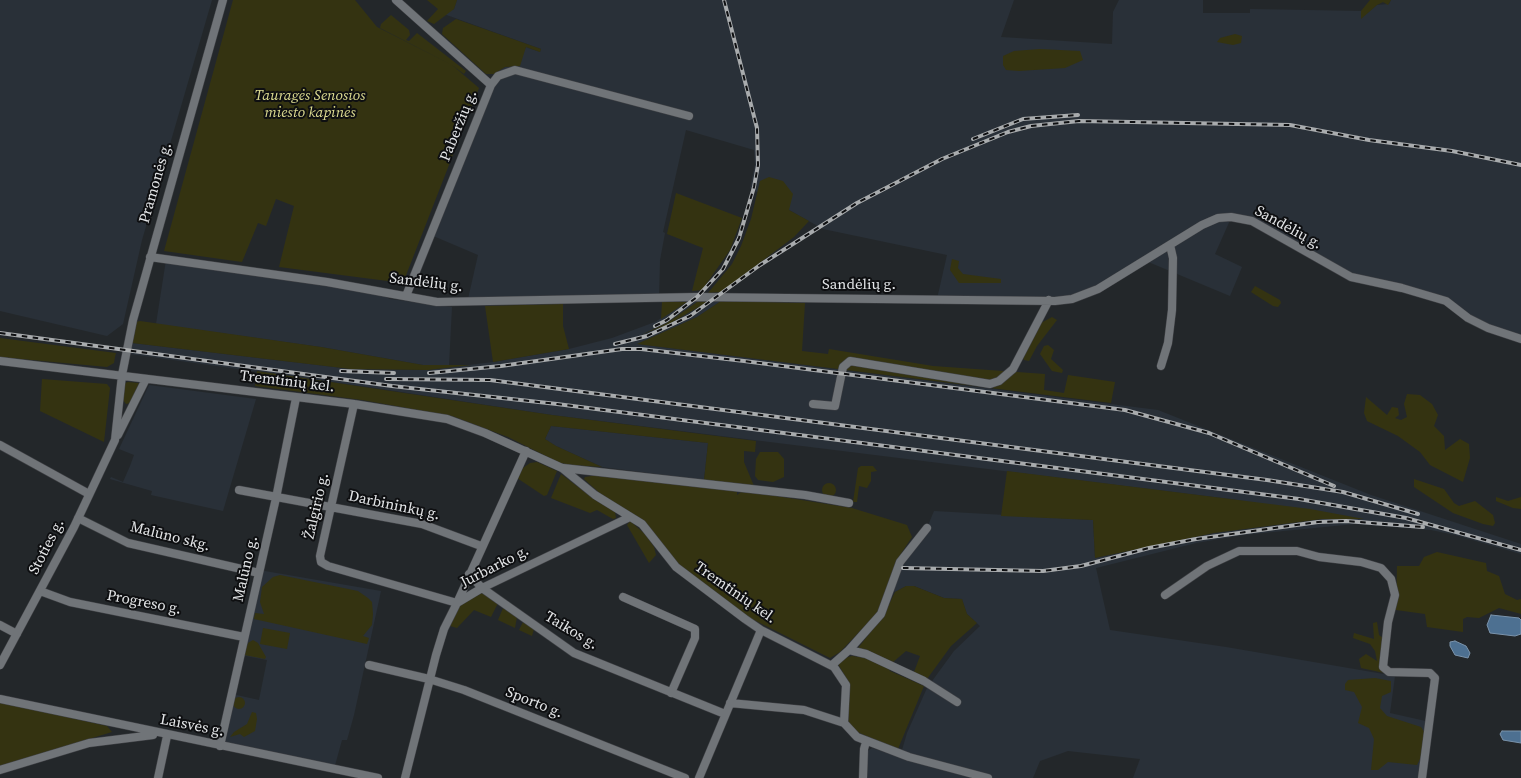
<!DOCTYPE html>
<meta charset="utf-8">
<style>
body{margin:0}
canvas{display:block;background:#23272a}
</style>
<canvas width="1521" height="778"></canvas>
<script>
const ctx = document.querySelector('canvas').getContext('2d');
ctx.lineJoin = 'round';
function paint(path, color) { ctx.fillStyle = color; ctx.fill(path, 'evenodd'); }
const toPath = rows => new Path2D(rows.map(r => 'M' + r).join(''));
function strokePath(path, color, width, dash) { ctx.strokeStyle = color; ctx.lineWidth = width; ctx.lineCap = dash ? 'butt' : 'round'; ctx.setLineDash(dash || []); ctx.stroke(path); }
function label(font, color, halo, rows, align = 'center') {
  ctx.font = font + ' "Source Serif 4",serif'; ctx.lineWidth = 4; ctx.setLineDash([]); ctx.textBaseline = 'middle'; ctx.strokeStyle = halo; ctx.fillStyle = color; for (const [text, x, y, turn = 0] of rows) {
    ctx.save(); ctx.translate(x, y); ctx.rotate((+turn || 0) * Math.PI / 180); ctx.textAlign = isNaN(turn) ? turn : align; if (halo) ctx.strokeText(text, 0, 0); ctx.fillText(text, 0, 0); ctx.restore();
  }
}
const built = toPath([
 [0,0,212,0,142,240,123,324,107,336,0,311],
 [457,0,1014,0,1001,37,1112,44,1113,12,1119,0,1203,0,1203,13,1250,13,1250,9,1361,11,1361,18,1377,5,1389,4,1391,0,1521,0,1521,339,1488,328,1454,305,1355,278,1271,231,1231,218,1215,254,1242,267,1230,296,1146,261,1072,298,937,299,947,255,823,229,750,188,755,165,754,150,686,130,663,232,665,233,660,260,659,298,468,299,478,255,431,235,495,73,505,67,513,66,526,47,540,52,541,49,444,14,454,9],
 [166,260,372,290,390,299,452,307,449,365,423,365,321,347,156,324],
 [709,301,721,301,697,317,638,344,1158,410,1371,495,1521,544,1521,554,1455,535,1431,530,1355,524,1243,535,1196,543,1096,568,1110,630,1226,647,1395,676,1390,713,1430,722,1422,778,1133,778,1140,759,1068,751,1040,761,1033,778,865,778,866,752,872,748,900,757,907,733,927,688,954,651,980,626,967,614,962,599,944,598,914,586,906,586,895,592,891,589,900,562,927,528,934,511,1093,520,1095,558,1214,533,1322,519,1360,519,1230,499,552,415,375,388,130,354,132,343,351,369,428,370,493,362,569,349,612,338,655,322,687,302,697,302,667,323,646,333,669,324],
 [149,385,256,399,223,511,151,495,152,491,110,479,111,477,123,482,130,466,134,455,119,449],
 [551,426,708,443,704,480,602,467,556,446,545,439],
 [259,570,381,591,354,715,347,740,342,740,334,769,220,746,232,694,259,700,267,660,241,655]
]);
const green = toPath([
 [233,0,355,0,377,27,452,65,479,88,403,283,279,267,294,206,276,199,266,226,258,223,242,262,164,251],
 [427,0,457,0,454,9,434,24,427,21,438,9],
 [1370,0,1391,0,1388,5,1383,2,1377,5,1361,19,1361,11],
 [391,15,409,30,410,35,406,40,409,41,417,33,466,71,464,74,452,65,380,28,381,24],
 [456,19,541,49,540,52,526,47,520,66,505,67,494,74,486,74,442,34,443,28],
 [1235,34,1242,36,1241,43,1233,45,1217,42,1220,38],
 [1040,49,1080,51,1083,60,1065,68,1019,71,1006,70,1003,65,1003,56,1014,51],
 [769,177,783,181,793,194,789,210,809,221,794,237,721,292,708,293,732,264,741,246,751,219,760,181],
 [676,193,742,218,730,250,702,290,692,291,703,248,667,234],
 [952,259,959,261,958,268,963,274,1001,279,1001,283,959,283,950,270],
 [1255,286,1280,300,1281,303,1278,307,1273,306,1251,292],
 [709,301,669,324,641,335,667,323,697,302],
 [721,301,805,303,802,351,828,354,829,349,933,366,1045,374,1044,390,1064,393,1068,375,1115,382,1111,403,637,344,697,317],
 [662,302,687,302,661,319],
 [563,304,563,326,569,349,493,362,485,306],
 [1052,317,1057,320,1037,346,1029,361,1024,360,1023,358,1041,323],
 [140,321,321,347,423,365,471,365,428,370,351,369,132,343,136,322],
 [0,338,116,353,115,357,114,363,107,367,0,357],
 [1048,345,1054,350,1051,359,1063,370,1062,373,1052,371,1040,354,1044,346],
 [257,371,552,415,756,441,755,452,744,451,744,462,754,486,704,480,708,443,551,426,545,439,556,446,602,467,572,465,560,463,508,437,452,416,362,400,255,386],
 [42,379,107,384,110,388,104,442,40,411],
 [128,382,139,383,130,403,126,404,123,400,125,383],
 [1407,394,1420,395,1432,404,1438,415,1434,426,1444,436,1445,450,1460,439,1469,444,1470,458,1463,482,1430,465,1420,452,1398,436,1367,421,1364,413,1366,397,1387,415,1392,407,1398,408,1399,415,1395,418,1401,420,1407,417,1404,404],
 [760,452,778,452,784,459,784,477,773,482,758,480,755,476,756,459],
 [537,462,557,471,547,495,544,496,517,478,523,468,530,463],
 [861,466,873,466,877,471,871,472,871,481,867,488,859,486,857,502,853,502,858,468],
 [1007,471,1310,509,1364,519,1322,519,1214,533,1095,558,1093,520,1001,516],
 [561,474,594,499,615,512,616,518,613,519,597,510,590,513,551,498],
 [598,475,737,491,737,495,741,492,751,492,852,508,907,525,912,537,898,558,880,610,840,652,830,658,750,618,681,567,641,519,603,496,584,479,585,477],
 [1414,479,1444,489,1454,503,1459,506,1475,501,1493,515,1495,523,1493,526,1483,524,1453,513,1414,487],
 '822 490a7 7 0 1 1 14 0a7 7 0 1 1-14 0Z',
 [1496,497,1508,501,1521,497,1521,509,1513,508,1496,501],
 [630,521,646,535,654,547,656,555,649,563,627,525],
 [1437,552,1486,563,1487,571,1499,576,1505,594,1517,600,1521,599,1521,614,1499,608,1479,618,1467,617,1463,619,1463,632,1427,627,1425,614,1396,610,1397,566,1419,566,1424,557],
 [280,575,358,591,368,598,372,602,373,614,372,625,363,636,369,638,367,644,254,619,255,613,264,614,260,602,262,587,273,577],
 [906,586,914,586,944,598,962,599,967,614,977,623,951,646,927,679,914,672,920,656,906,651,892,663,858,648,884,615,895,592],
 [482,593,498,603,491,617,474,610,457,628,450,626,461,604],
 [503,608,517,617,515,628,498,620],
 [523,622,534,629,532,636,519,630],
 [1377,622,1379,635,1387,641,1385,668,1389,674,1361,668,1359,659,1366,654,1377,661,1375,651,1370,644,1353,638,1354,633,1374,639,1373,623],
 [263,628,290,633,287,649,260,644],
 [253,640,258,643,266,657,265,659,244,655,248,643],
 [852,656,866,658,886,666,890,671,924,686,898,749,857,732,848,721,850,684,838,664,841,659],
 [1375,678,1391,681,1391,692,1382,696,1380,708,1387,716,1421,727,1425,733,1422,755,1417,765,1388,762,1378,770,1371,770,1374,739,1369,728,1358,723,1362,707,1354,692,1345,690,1345,684,1348,680],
 '233 703a6 6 0 1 1 12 0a6 6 0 1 1-12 0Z',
 [0,702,107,726,112,732,0,766],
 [252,712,256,713,257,719,255,731,244,737,240,734,230,737,234,732,247,724]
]);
const water = toPath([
 [1491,615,1519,618,1521,620,1521,634,1515,636,1490,633,1487,625,1491,615],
 [1455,641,1466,646,1470,653,1468,658,1455,655,1450,646,1450,642,1455,641],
 [1502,731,1521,731,1521,743,1503,740,1500,734,1502,731]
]);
const minor = toPath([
 [396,0,491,85,406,296],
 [491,85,498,76,515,70,689,116],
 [150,257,327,282,437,302,697,297,1055,301,1072,299,1098,289,1202,225,1218,218,1231,217,1252,221,1351,277,1402,288,1446,301,1468,318,1488,328,1521,339],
 [0,361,354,404,447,419,485,433,562,468,595,495,642,524,676,567,745,619,761,630,834,667,846,685,844,723,857,737,909,757,988,778],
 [1161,366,1168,343,1172,310,1173,258,1170,245],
 [354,404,320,556,321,562,328,566,457,603,526,451],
 [813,404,835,406,843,367,850,361,990,384,999,381,1013,369,1049,300],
 [118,435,146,379],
 [0,445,89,494],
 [563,468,805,495,849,503],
 [239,490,422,524,481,546],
 [78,518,128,543,259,573],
 [469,574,482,588,574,653,725,714],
 [40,591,70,602,244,637],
 [1165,595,1207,566,1239,551,1297,551,1319,557,1361,562,1381,568,1391,579,1395,595,1388,622,1383,667,1389,672,1430,673,1435,678,1422,778],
 [623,597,695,629,695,638,671,693],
 [0,625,17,634],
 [849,650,881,614,900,562,927,528],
 [0,665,74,527,115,440,122,375,133,320,223,0],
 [369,665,429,679,464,690,685,778],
 [832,665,849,650,866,654,924,681,957,702],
 [0,699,378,778],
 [730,703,804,710,844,723],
 [220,746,276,498,296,398],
 [0,770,89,743,153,735],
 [158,778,167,736],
 [405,778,436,655,444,629,457,603,482,588,630,517],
 [699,778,761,630],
 [863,778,864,749,866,742]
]);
const rail = toPath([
 [973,139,1023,119,1078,115],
 [655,326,667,320,697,297,723,269,739,238,754,187,758,165,757,128,724,0],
 [0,333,392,386,557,404,1299,499,1406,518,1521,550],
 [615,344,647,336,690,316,760,265,857,203,942,159,1008,132,1031,126,1079,121,1290,125,1369,140,1452,151,1521,165],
 [341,371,394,373],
 [429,373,501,366,622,349,641,349,744,361,1125,410,1209,433,1334,486],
 [386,379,490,380,1267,480,1343,492,1418,514],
 [903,568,1043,571,1081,566,1149,548,1196,539,1318,522,1346,521,1423,527]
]);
const parkNames = [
 ["Tauragės Senosios",310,96],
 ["miesto kapinės",310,113]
];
const streetNames = [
 ["Paberžių g.",459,126,-68],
 ["Pramonės g.",156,183,-74],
 ["Sandėlių g.",1288,228,29],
 ["Sandėlių g.",426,283,7],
 ["Sandėlių g.",859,285],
 ["Tremtinių kel.",287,382,7],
 ["Žalgirio g.",317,506,-77],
 ["Darbininkų g.",394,506,12],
 ["Malūno skg.",170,537,14],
 ["Stoties g.",47,547,-63],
 ["Jurbarko g.",495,567,-27],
 ["Malūno g.",246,569,-77],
 ["Tremtinių kel.",735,593,35],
 ["Progreso g.",144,603,11],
 ["Taikos g.",571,631,31],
 ["Sporto g.",534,703,22],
 ["Laisvės g.",192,726,11]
];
paint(built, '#293038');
paint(green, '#343311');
paint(water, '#4d7091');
strokePath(water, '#7a93ab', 1);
strokePath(minor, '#404246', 9);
strokePath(minor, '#707478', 8);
strokePath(rail, '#a8abad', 4);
strokePath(rail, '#0e0f11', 2, [5.5]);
label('italic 15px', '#dddc91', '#0e0f11', parkNames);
label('15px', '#e3e5e7', '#0e0f11', streetNames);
</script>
